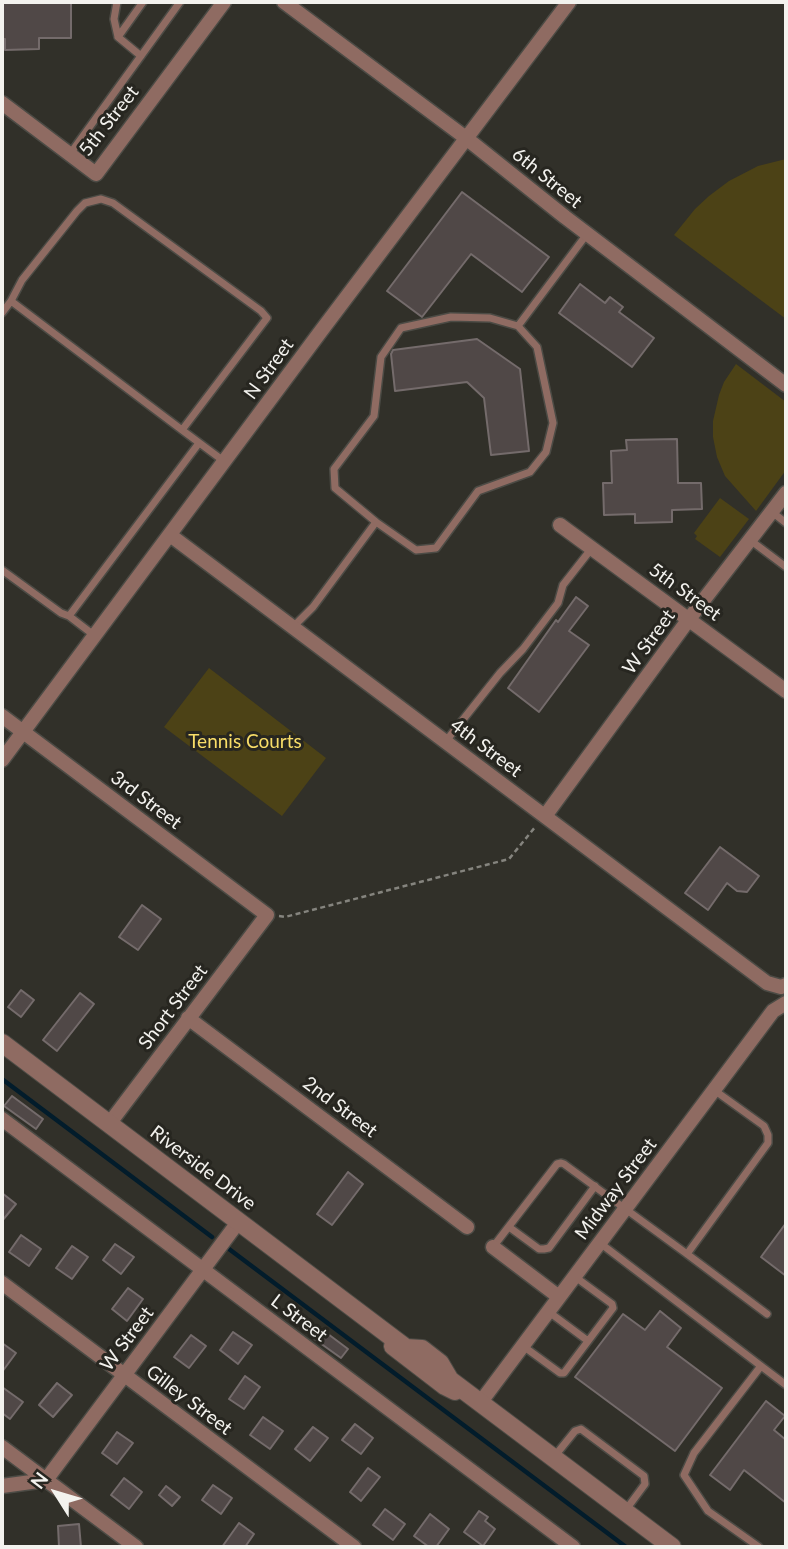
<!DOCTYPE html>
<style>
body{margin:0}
#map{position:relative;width:788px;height:1549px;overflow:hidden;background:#313029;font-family:Lato,sans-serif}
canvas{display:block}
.frame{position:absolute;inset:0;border:4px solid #f3f2ee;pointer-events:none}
.north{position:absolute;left:21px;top:1458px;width:70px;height:70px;-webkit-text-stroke:5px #272620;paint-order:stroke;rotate:307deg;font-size:19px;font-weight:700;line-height:28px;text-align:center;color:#f3f2ee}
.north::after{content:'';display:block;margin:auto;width:24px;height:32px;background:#f3f2ee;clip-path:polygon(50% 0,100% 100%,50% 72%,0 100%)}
</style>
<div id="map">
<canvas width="788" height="1549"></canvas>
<div class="frame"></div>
<div class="north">N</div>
</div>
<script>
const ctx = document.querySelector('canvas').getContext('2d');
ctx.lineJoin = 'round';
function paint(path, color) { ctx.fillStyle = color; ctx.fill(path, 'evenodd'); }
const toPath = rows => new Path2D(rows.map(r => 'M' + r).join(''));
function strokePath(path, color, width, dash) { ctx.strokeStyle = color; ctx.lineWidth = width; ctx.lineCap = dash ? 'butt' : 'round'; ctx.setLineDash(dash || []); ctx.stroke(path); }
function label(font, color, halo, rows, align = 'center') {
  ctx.font = font + ' Lato,sans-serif'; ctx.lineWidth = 6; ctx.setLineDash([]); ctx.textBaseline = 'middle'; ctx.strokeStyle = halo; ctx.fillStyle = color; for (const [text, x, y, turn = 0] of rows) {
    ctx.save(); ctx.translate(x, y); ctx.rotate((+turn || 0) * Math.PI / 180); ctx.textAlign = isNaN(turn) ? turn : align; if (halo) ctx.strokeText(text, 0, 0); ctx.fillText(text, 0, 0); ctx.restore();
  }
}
const green = toPath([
 [786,159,786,319,674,235,695,209,709,196,729,181,758,166],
 [736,364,786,402,786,470,756,511,725,476,717,457,713,437,713,421,719,395,724,382],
 [720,498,749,519,720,557,695,539,697,536,694,533],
 [209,668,326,758,282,816,164,727]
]);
const stream = toPath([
 [2,1079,212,1237],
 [229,1249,626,1547]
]);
const building = toPath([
 [2,2,71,2,71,38,39,38,39,49,5,50,5,39,2,39,2,2],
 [462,192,549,257,522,292,471,254,422,317,387,291,462,192],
 [580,284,605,303,610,297,623,307,619,312,654,338,632,367,559,313,580,284],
 [477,339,520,369,529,451,491,455,484,398,467,382,395,391,391,354,393,350,477,339],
 [677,439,678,483,701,483,702,509,672,510,672,522,635,523,635,514,604,515,603,483,612,483,611,451,627,450,626,440,677,439],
 [576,597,588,606,569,631,589,645,539,712,508,688,556,620,558,622,576,597],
 [720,847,759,876,747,892,737,891,727,883,708,910,685,893,720,847],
 [142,905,161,919,138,950,119,937,142,905],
 [21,990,34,1000,21,1017,8,1007,21,990],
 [80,993,94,1004,57,1051,43,1040,80,993],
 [12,1096,43,1119,36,1129,4,1106,12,1096],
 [348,1172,363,1184,332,1225,317,1214,348,1172],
 [2,1193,16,1204,2,1221,2,1193],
 [786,1223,786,1276,761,1257,786,1223],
 [21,1235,41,1249,29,1266,9,1252,21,1235],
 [115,1244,134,1257,121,1274,103,1260,115,1244],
 [72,1246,88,1257,72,1279,56,1268,72,1246],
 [128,1288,143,1299,127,1321,112,1309,128,1288],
 [660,1311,681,1328,667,1347,722,1388,675,1451,575,1377,623,1314,645,1330,660,1311],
 [320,1328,348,1349,341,1358,313,1338,320,1328],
 [233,1332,252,1345,238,1364,220,1350,233,1332],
 [191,1335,206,1346,189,1368,174,1357,191,1335],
 [2,1343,16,1353,2,1372,2,1343],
 [245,1376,260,1387,244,1409,229,1399,245,1376],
 [57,1383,72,1395,53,1417,39,1405,57,1383],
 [2,1387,23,1402,10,1419,2,1413,2,1387],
 [766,1401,785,1416,774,1430,786,1440,786,1503,744,1470,730,1490,710,1475,766,1401],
 [263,1417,283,1431,270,1449,250,1435,263,1417],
 [355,1424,373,1438,361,1454,342,1440,355,1424],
 [313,1427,328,1438,310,1461,295,1449,313,1427],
 [117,1432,133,1443,117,1464,102,1453,117,1432],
 [368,1468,380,1477,361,1501,350,1492,368,1468],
 [124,1478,142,1492,129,1509,111,1495,124,1478],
 [213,1485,232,1498,221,1514,202,1500,213,1485],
 [166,1486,180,1497,172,1506,159,1495,166,1486],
 [385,1509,405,1524,393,1540,373,1525,385,1509],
 [479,1511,488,1517,485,1521,495,1529,483,1546,464,1532,479,1511],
 [430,1514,449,1529,436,1547,429,1547,414,1536,430,1514],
 [239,1523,254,1534,245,1547,222,1547,239,1523],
 [79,1524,81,1547,59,1547,58,1526,79,1524]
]);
const path = toPath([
 [279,916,285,917,509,859,536,826]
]);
const service = toPath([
 [117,2,114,19,118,37,141,56],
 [118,37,143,2],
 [70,154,180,2],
 [11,301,182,430],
 [2,313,11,301,22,280,77,211,85,203,101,199,113,203,261,311,267,318,182,430,225,462],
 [772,512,786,523],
 [376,522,416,550,436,548,478,491,530,472,546,452,553,423,537,347,518,326],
 [750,540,786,567],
 [2,570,61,613,69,616,95,636],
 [69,616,199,443],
 [293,627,313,607,376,522,335,488,334,469,374,416,381,357,401,328,451,317,490,318,518,326,587,234],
 [446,741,500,673,523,649,558,603,563,585,592,548],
 [509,1227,539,1249,544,1249,549,1248,595,1186],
 [600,1243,761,1366],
 [493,1247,557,1164,561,1163,564,1164,687,1254,768,1143,768,1135,764,1126,714,1090],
 [687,1254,767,1314],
 [549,1312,588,1341],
 [523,1346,560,1373,564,1373,613,1308,612,1304,574,1276],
 [554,1457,575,1431,581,1429,644,1476,645,1484,625,1511],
 [759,1547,708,1511,684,1475,694,1453,761,1366,786,1385]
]);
const minor = toPath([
 [284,2,466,138,565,217,786,385],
 [2,103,96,174,224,2],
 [560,525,786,691],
 [170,535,767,983,781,987,786,985],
 [2,716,267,915,109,1124],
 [2,760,321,331,569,2],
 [545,816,689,619,786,493],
 [188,1018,467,1227],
 [2,1119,573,1547],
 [493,1247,559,1297],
 [2,1283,354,1547],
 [480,1403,773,1011,786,1003],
 [2,1447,136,1547],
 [2,1486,46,1480,239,1221]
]);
const tertiary = toPath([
 [2,1043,406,1348,422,1349,440,1363,450,1380,672,1547],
 [393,1346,445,1386,455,1391]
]);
const streetNames = [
 ["5th Street",109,121,-52],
 ["6th Street",547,178,39],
 ["N Street",269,369,-54],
 ["5th Street",685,592,36],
 ["W Street",649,642,-54],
 ["4th Street",486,748,37],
 ["3rd Street",146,800,37],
 ["Short Street",173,1007,-53],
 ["2nd Street",340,1107,37],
 ["Riverside Drive",203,1168,37],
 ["Midway Street",616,1189,-53],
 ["L Street",299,1318,37],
 ["W Street",127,1339,-53],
 ["Gilley Street",189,1400,37]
];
const parkNames = [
 ["Tennis Courts",245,742]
];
paint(green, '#4c4216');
strokePath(stream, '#021c2b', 4.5);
paint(building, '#504847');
strokePath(building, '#746b6b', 2);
strokePath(service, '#4c4b45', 10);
strokePath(minor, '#4c4b45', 17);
strokePath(tertiary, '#4c4b45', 20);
strokePath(path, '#85847e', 2.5, [5, 3.5]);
strokePath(service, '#8f6b62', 7);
strokePath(minor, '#8f6b62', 14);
strokePath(tertiary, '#8f6b62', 18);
label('19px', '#f3f2ee', '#272620', streetNames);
label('19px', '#f8dd68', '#272620', parkNames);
</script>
